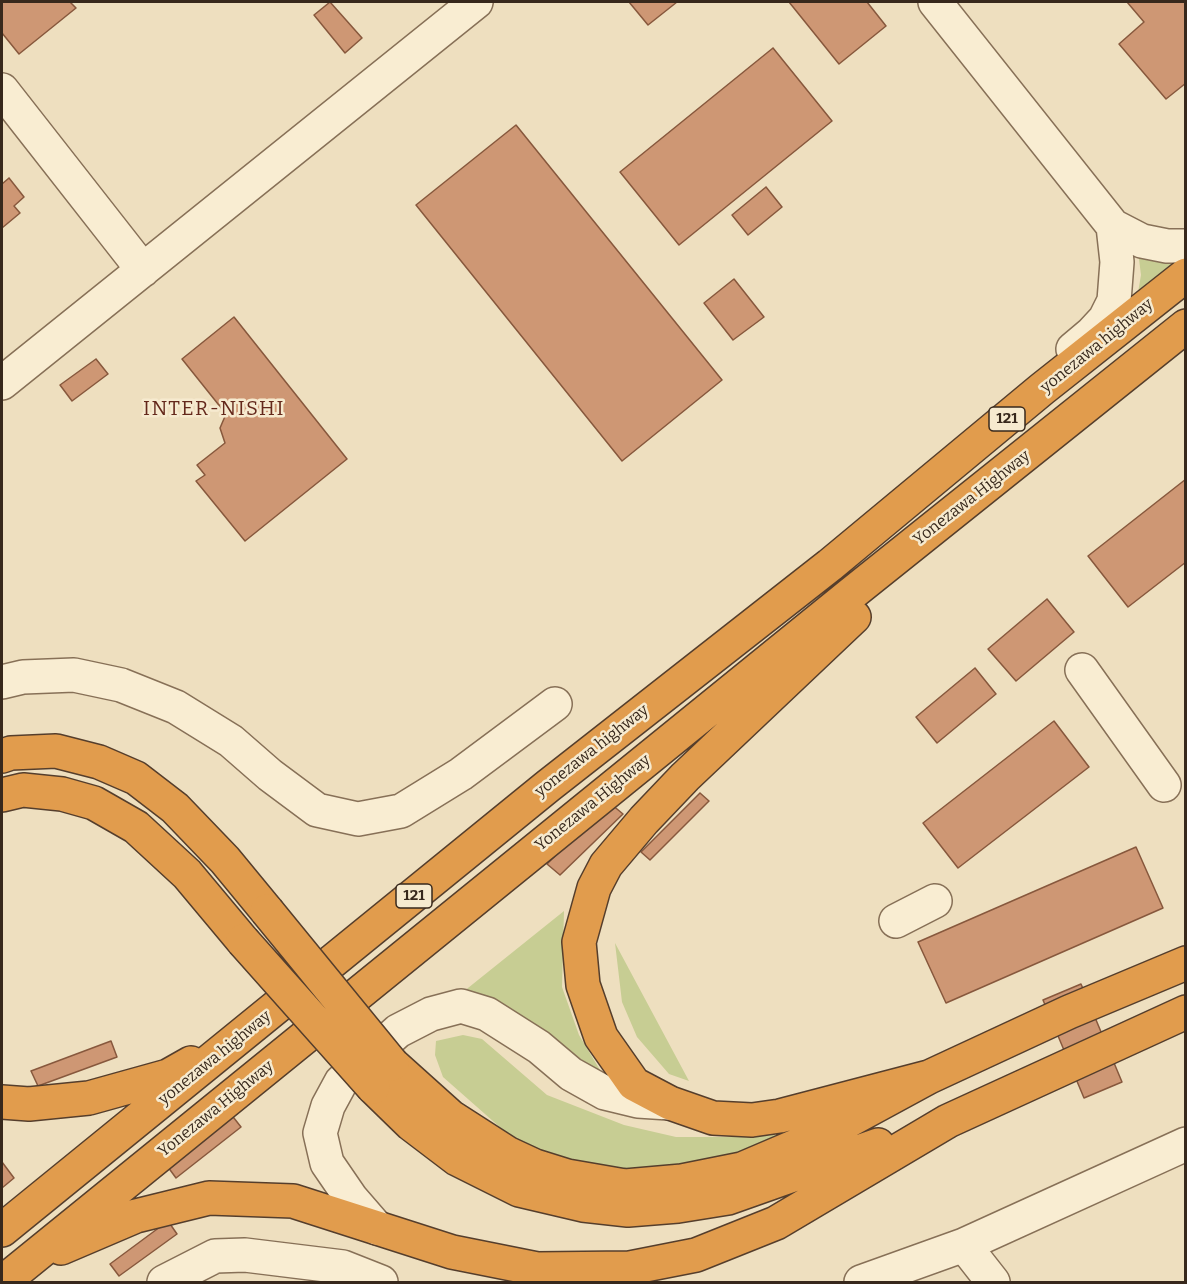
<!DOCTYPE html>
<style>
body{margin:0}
#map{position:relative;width:1187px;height:1284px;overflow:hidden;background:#eedfbf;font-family:Bitter,serif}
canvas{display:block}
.frame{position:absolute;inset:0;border:3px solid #37281c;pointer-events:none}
</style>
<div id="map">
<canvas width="1187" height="1284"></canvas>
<div class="frame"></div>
</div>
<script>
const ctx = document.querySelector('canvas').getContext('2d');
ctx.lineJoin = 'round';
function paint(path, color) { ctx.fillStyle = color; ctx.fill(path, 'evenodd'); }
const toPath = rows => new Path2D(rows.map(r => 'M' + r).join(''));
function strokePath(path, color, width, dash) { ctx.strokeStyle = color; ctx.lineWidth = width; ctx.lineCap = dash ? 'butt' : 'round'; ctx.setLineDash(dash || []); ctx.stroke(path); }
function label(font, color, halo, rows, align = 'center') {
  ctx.font = font + ' Bitter,serif'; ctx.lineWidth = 5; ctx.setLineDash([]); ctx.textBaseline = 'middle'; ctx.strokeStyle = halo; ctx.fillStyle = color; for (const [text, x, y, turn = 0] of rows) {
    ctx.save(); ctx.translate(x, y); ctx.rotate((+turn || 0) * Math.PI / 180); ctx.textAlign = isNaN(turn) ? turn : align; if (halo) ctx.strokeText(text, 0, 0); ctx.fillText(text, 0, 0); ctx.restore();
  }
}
const green = toPath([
 [1138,251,1185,260,1136,304,1141,275],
 [564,911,562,987,579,1035,603,1075,512,1009,463,992],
 [615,943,689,1081,669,1074,637,1037,622,1002],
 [463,1035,482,1039,547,1095,624,1125,676,1137,748,1137,799,1133,721,1167,607,1175,519,1144,443,1077,435,1055,436,1041]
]);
const building = toPath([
 [2,2,70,2,76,8,19,54,2,33,2,2],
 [330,2,362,38,345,53,314,15,330,2],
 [629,2,677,2,648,25,629,2],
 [789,2,867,2,886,26,839,64,789,2],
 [1127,2,1186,2,1186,83,1166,99,1119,44,1144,22,1127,2],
 [773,48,832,121,679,245,620,172,773,48],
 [516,125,722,380,622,461,416,205,516,125],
 [9,178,24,197,14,206,20,213,2,228,2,184,9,178],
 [766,187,782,207,748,235,732,215,766,187],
 [734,279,764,317,733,340,704,303,734,279],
 [234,317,347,459,245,541,196,481,205,475,197,465,225,443,220,428,226,414,182,359,234,317],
 [96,359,108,374,72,401,60,385,96,359],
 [1186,479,1186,562,1128,607,1088,556,1186,479],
 [1047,599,1074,632,1016,681,988,649,1047,599],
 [975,668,996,694,937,743,916,717,975,668],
 [1054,721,1089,767,958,868,923,823,1054,721],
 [700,793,709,801,650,860,641,852,700,793],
 [611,804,623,814,560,875,547,864,584,827,611,804],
 [1136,847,1163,908,946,1003,918,942,1136,847],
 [1081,984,1122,1082,1084,1098,1043,1000,1081,984],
 [111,1041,117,1057,38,1086,31,1071,111,1041],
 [230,1113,241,1127,176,1178,165,1163,230,1113],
 [2,1162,14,1178,2,1188,2,1162],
 [168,1221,177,1234,119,1276,110,1264,168,1221]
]);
const minor = toPath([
 [935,2,1113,226,1142,241,1167,246,1186,246],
 [2,90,143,270],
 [1073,349,1092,333,1105,319,1114,301,1117,262,1113,226],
 [2,383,476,2],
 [1082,670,1164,785],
 [2,682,23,677,74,675,121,685,176,707,231,741,270,775,317,810,358,819,401,811,461,774,555,704],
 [896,921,935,901],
 [377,1228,351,1198,327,1163,320,1133,328,1106,341,1082,398,1031,431,1014,461,1006,487,1014,539,1047,571,1074,605,1093,638,1101,669,1103],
 [964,1245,993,1282],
 [164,1282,215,1256,245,1255,343,1267,381,1282],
 [861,1282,964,1245,1186,1144]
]);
const highway = toPath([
 [854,617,685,777,644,820,606,865,594,888,579,942,583,985,601,1037,634,1084,670,1103,713,1118,752,1120,780,1116,929,1077],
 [2,756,11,753,56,751,99,762,136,778,175,808,225,860,267,911],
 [2,795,23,790,62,794,94,803,136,827,187,874,243,941],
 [392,1064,451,1117,507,1153,535,1166,567,1176,625,1186,682,1181,742,1169,824,1134,929,1077,1069,1012,1186,963],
 [373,1087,411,1124,457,1159,519,1190,583,1205,628,1210,678,1206,728,1198,878,1145],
 [2,1102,29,1104,89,1098,168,1076,191,1063],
 [2,1230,548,786,830,565,1042,389,1186,275],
 [61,1248,136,1216,209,1198,293,1201,452,1252,537,1269,630,1268,696,1255,776,1223,948,1121,1186,1012],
 [3,1282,851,594,1186,326]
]);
const highwayBridge = toPath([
 [267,911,392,1064],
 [243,941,373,1087]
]);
const shields = [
 [1007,419,36],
 [414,896,36]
];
const shieldNames = [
 ["121",1007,419],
 ["121",414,896]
];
const streetNames = [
 ["yonezawa highway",1097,346,-39],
 ["Yonezawa Highway",972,498,-38],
 ["yonezawa highway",592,751,-38],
 ["Yonezawa Highway",593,803,-39],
 ["yonezawa highway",215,1058,-39],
 ["Yonezawa Highway",216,1109,-39]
];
const quarterNames = [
 ["INTER-NISHI",214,409]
];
paint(green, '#c7cd93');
paint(building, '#ce9774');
strokePath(building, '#87583d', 1.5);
strokePath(minor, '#877057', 36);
strokePath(highway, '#553e2c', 36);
strokePath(minor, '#f9edd2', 33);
strokePath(highway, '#e19c4d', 33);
strokePath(highwayBridge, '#553e2c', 36, []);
strokePath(highwayBridge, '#e19c4d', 33);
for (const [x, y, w] of shields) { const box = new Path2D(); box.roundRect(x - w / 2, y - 12, w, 24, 4.5); ctx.fillStyle = '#f6eacf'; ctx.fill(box); strokePath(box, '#37281c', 1.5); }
label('bold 15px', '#37281c', null, shieldNames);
label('16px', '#37281c', '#f6eacf', streetNames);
ctx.letterSpacing = '1.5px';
label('20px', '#64281b', '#f6eacf', quarterNames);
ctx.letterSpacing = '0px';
</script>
